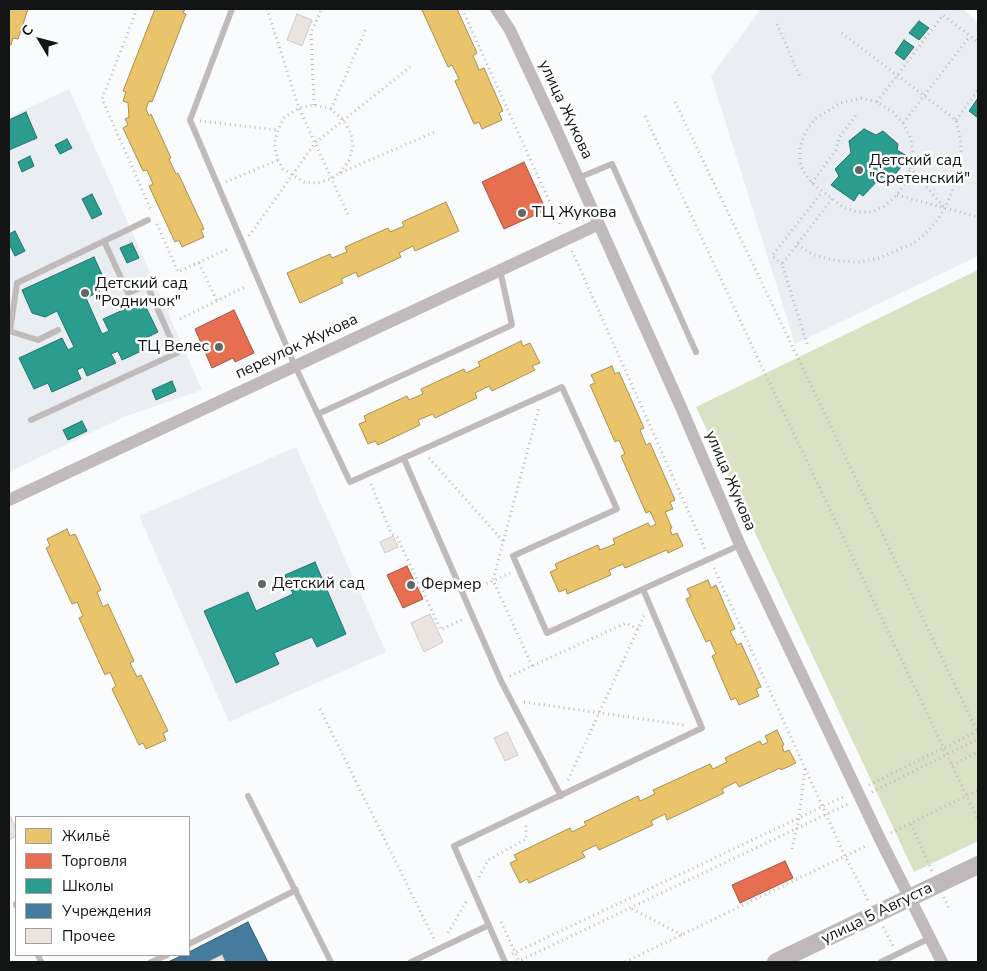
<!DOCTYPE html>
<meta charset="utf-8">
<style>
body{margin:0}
#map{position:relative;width:987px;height:971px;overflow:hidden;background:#fafbfc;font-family:"Nunito Sans",sans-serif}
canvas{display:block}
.frame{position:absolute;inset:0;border:10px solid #131414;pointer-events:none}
.legend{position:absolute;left:15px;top:816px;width:175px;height:140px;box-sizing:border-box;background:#fff;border:1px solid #a1a1a1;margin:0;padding:6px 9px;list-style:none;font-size:15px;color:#131414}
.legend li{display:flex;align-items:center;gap:10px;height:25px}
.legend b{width:25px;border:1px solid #a1a1a1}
.north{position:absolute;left:15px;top:15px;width:50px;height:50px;-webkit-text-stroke:4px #fff;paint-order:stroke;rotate:307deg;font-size:14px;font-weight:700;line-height:20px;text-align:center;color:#131414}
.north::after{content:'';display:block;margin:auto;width:18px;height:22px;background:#131414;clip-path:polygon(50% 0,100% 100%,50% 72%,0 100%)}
</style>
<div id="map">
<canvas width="987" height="971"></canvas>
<div class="frame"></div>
<ul class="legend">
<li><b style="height:14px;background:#e9c46a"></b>Жильё</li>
<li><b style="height:14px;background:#e76f51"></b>Торговля</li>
<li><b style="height:14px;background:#2a9d8f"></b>Школы</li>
<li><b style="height:14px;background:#457b9d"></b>Учреждения</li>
<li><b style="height:14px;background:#ece4e1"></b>Прочее</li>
</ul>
<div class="north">С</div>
</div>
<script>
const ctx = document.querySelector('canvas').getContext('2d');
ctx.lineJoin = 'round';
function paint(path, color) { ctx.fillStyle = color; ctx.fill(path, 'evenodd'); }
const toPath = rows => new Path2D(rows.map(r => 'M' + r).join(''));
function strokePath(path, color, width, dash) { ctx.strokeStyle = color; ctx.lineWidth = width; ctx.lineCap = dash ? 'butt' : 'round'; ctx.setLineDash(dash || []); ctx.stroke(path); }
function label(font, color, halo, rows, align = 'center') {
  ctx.font = font + ' "Nunito Sans",sans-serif'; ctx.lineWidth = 5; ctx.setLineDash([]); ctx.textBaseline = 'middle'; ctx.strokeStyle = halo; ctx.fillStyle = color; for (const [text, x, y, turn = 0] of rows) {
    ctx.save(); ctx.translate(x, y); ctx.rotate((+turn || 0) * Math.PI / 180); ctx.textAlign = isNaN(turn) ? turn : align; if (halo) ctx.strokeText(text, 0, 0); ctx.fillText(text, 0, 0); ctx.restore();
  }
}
const built = toPath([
 [761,9,962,9,978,22,978,256,795,344,711,76],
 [69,89,202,390,124,417,9,472,9,117],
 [296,447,386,652,229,722,139,516]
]);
const green = toPath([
 [978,270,978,841,914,872,696,407]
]);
const homes = toPath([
 [9,9,28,9,18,39,13,38,11,45,9,45,9,9],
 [155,9,185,9,183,13,186,14,152,102,149,101,146,109,149,116,151,114,171,158,169,159,176,174,178,173,204,229,201,230,204,237,182,247,179,240,175,242,149,186,153,184,147,170,143,171,123,128,128,125,125,119,129,117,128,103,123,101,126,92,123,91,155,9],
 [426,9,457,9,477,53,473,56,476,62,479,70,484,68,503,111,499,113,502,120,482,129,479,122,474,124,455,81,459,79,452,65,448,67,422,10,426,9],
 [446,202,459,231,415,251,413,246,399,253,401,257,358,277,356,272,341,279,343,283,300,303,287,273,330,254,332,258,347,252,345,247,388,228,390,232,404,226,402,222,446,202],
 [521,341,523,346,530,343,540,363,532,366,535,370,492,391,489,386,475,393,477,398,435,418,433,414,418,420,420,425,378,445,375,441,368,444,359,424,366,421,364,416,407,396,409,400,423,394,421,389,464,369,466,373,480,366,478,362,521,341],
 [612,366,615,374,619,372,644,428,640,430,646,445,650,443,675,500,670,502,673,509,665,512,672,528,670,529,672,535,677,533,683,546,668,553,667,550,625,568,623,564,609,570,611,575,567,594,566,589,559,592,550,572,557,569,555,564,598,545,600,550,615,544,613,539,648,523,650,527,656,524,650,511,646,513,621,456,625,454,619,440,615,442,590,385,595,383,591,375,612,366],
 [67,529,70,536,75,534,101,590,97,592,103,607,108,604,134,661,130,663,137,677,141,675,168,731,163,733,166,740,146,749,143,743,139,745,112,689,116,686,110,672,105,675,79,618,83,616,77,602,72,604,46,548,50,546,47,539,67,529],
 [708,580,711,588,716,585,735,629,730,631,737,645,741,643,761,687,756,689,759,696,739,705,736,698,731,700,712,656,716,654,710,640,706,642,686,599,691,597,687,589,708,580],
 [777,730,784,745,782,746,784,752,789,750,796,763,781,770,780,768,739,787,736,782,722,789,724,793,667,820,665,814,651,821,653,825,599,850,596,845,582,852,585,857,529,883,527,879,520,883,510,863,517,860,514,855,570,828,572,832,586,825,584,822,638,796,640,801,655,794,653,790,710,764,713,769,727,762,725,758,760,741,762,745,768,742,765,736,777,730]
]);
const shops = toPath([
 [524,162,546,210,504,229,482,182,524,162],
 [234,310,254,353,235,362,233,358,212,368,195,329,234,310],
 [407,566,423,599,403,608,387,575,407,566],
 [785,861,793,878,740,903,732,885,785,861]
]);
const schools = toPath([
 [919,21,929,28,919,40,909,33,919,21],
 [904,40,914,47,904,60,895,53,904,40],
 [978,98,978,118,969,111,978,98],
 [26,112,37,138,9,150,9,120,26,112],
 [864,129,876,135,883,131,898,144,897,150,909,157,893,177,881,177,863,196,859,193,854,201,831,185,839,176,835,169,851,153,849,141,864,129],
 [67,139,72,148,60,154,55,145,67,139],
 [30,156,34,166,22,172,18,162,30,156],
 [92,194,102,214,92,219,82,199,92,194],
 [15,231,25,251,15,256,9,244,9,234,15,231],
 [132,243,139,258,127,263,120,248,132,243],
 [94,257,104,279,99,292,86,298,102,334,109,331,103,319,143,301,158,332,146,338,150,347,122,360,118,351,111,354,116,363,87,376,83,367,77,370,81,379,52,392,48,383,34,389,19,358,62,338,68,350,74,347,57,311,45,317,32,313,22,290,94,257],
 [172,381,176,391,156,400,152,390,172,381],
 [82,421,87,431,68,440,63,430,82,421],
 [315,562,346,634,317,647,312,637,274,653,279,664,236,683,204,611,248,592,256,611,293,594,285,575,315,562]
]);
const public = toPath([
 [248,922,268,962,225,962,222,955,208,962,168,962,183,955,189,955,189,952,248,922]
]);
const building = toPath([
 [297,14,312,20,302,46,287,40,297,14],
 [393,536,398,547,385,553,380,542,393,536],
 [430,614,443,642,424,652,411,623,430,614],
 [507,732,518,755,505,761,494,738,507,732],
 [9,814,16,828,16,836,9,840,9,814],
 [222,955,225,962,208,962,222,955]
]);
const path = toPath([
 [137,9,102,99,152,212],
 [267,9,299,108,349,217],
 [462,9,561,227],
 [777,24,801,79],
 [861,98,877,102,893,112,903,123,911,139,913,153,907,181,897,195,884,206,871,212,857,212,843,207,812,183,803,171,800,161,800,147,805,133,815,119,840,103,861,98],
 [675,102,978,733],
 [877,102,943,15,978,42],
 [314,105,311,33,321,10],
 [331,109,366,29],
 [645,116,761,365,978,820],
 [956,120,978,90],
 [200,121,278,130],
 [903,123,970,36],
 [910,168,944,207],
 [340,173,349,160,353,147,351,134,344,121,331,109,314,105,299,108,284,118,278,130,274,145,278,160,283,169,304,182,318,183,331,179,340,173,437,131],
 [226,182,278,160],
 [812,183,836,150,839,138,856,115],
 [897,195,978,217],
 [157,224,178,272,228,249],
 [249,236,315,143,410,67],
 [797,245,814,255,837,261,859,262,879,258,912,244,924,235,936,222,945,208,952,192,961,159,961,142,956,120,839,31],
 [572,251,706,551],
 [199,263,217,301],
 [782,264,772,256,822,192],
 [180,319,245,287],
 [807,344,782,264,832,199],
 [429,458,503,541],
 [371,484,391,533,397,537,441,630,465,618],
 [714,568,845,856,868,900],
 [473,590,510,573],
 [532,666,493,580,539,408],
 [510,676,626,623,638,629],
 [524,702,684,725],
 [320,709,435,941],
 [952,765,978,752],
 [568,780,644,616],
 [869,785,978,731],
 [872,792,978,739],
 [911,824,932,871],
 [891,833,978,790],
 [792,849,799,818,805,768],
 [479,877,488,860,526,839,526,822],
 [944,897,950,911],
 [632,909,682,935],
 [501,922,519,961],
 [883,927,893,946],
 [448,933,467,900],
 [512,954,845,796],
 [517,962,848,804],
 [625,962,868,845]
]);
const lane = toPath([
 [232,9,190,120,295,366,350,482,562,387,617,509,513,556,547,633,643,589,702,728,454,846,505,962],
 [578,178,612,164,696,352],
 [9,331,38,340,58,330],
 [10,331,17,283,148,220],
 [318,414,512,325,500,270],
 [31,420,177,353,147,285,128,293,104,241],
 [404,459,501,681,561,796],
 [643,589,740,545],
 [248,796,331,962],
 [16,904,16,905],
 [189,944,296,890],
 [38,955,41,962],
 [151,962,167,955],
 [411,962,489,925],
 [881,962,930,938]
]);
const street = toPath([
 [496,9,510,30,553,122,680,405,740,545,880,839,942,962],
 [9,500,599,224]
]);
const secondary = toPath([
 [776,962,978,865]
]);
const markers = [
 [859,170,5,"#646565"],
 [522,213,5,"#646565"],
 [85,293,5,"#646565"],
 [219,347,5,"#646565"],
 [262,584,5,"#646565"],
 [411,585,5,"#646565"]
];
const streetNames = [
 ["улица Жукова",565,110,65],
 ["переулок Жукова",297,347,-25],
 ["улица Жукова",730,481,67],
 ["улица 5 Августа",877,914,-26]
];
const poiNames = [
 ["Детский сад",869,161],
 ["\"Сретенский\"",869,179],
 ["ТЦ Жукова",532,213],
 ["Детский сад",95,284],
 ["\"Родничок\"",95,302],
 ["ТЦ Велес",209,347,"right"],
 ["Детский сад",272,584],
 ["Фермер",421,585]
];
paint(built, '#eaeef3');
paint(green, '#dbe2c3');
paint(homes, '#e9c46a');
strokePath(homes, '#a98f50', 1);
paint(shops, '#e76f51');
strokePath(shops, '#a7543f', 1);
paint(schools, '#2a9d8f');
strokePath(schools, '#23746a', 1);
paint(public, '#457b9d');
strokePath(public, '#365c74', 1);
paint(building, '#ece4e1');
strokePath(building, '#cbcbcb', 1);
strokePath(path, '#bebabb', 3, [1, 4]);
strokePath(lane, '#c0babb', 6);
strokePath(street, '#c0babb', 12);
strokePath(secondary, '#bfb8ba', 18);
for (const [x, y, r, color] of markers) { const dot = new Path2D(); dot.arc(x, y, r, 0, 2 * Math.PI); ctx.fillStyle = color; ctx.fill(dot); strokePath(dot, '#fff', 2); }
label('16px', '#131414', '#fff', streetNames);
label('16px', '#131414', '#fff', poiNames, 'left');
</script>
